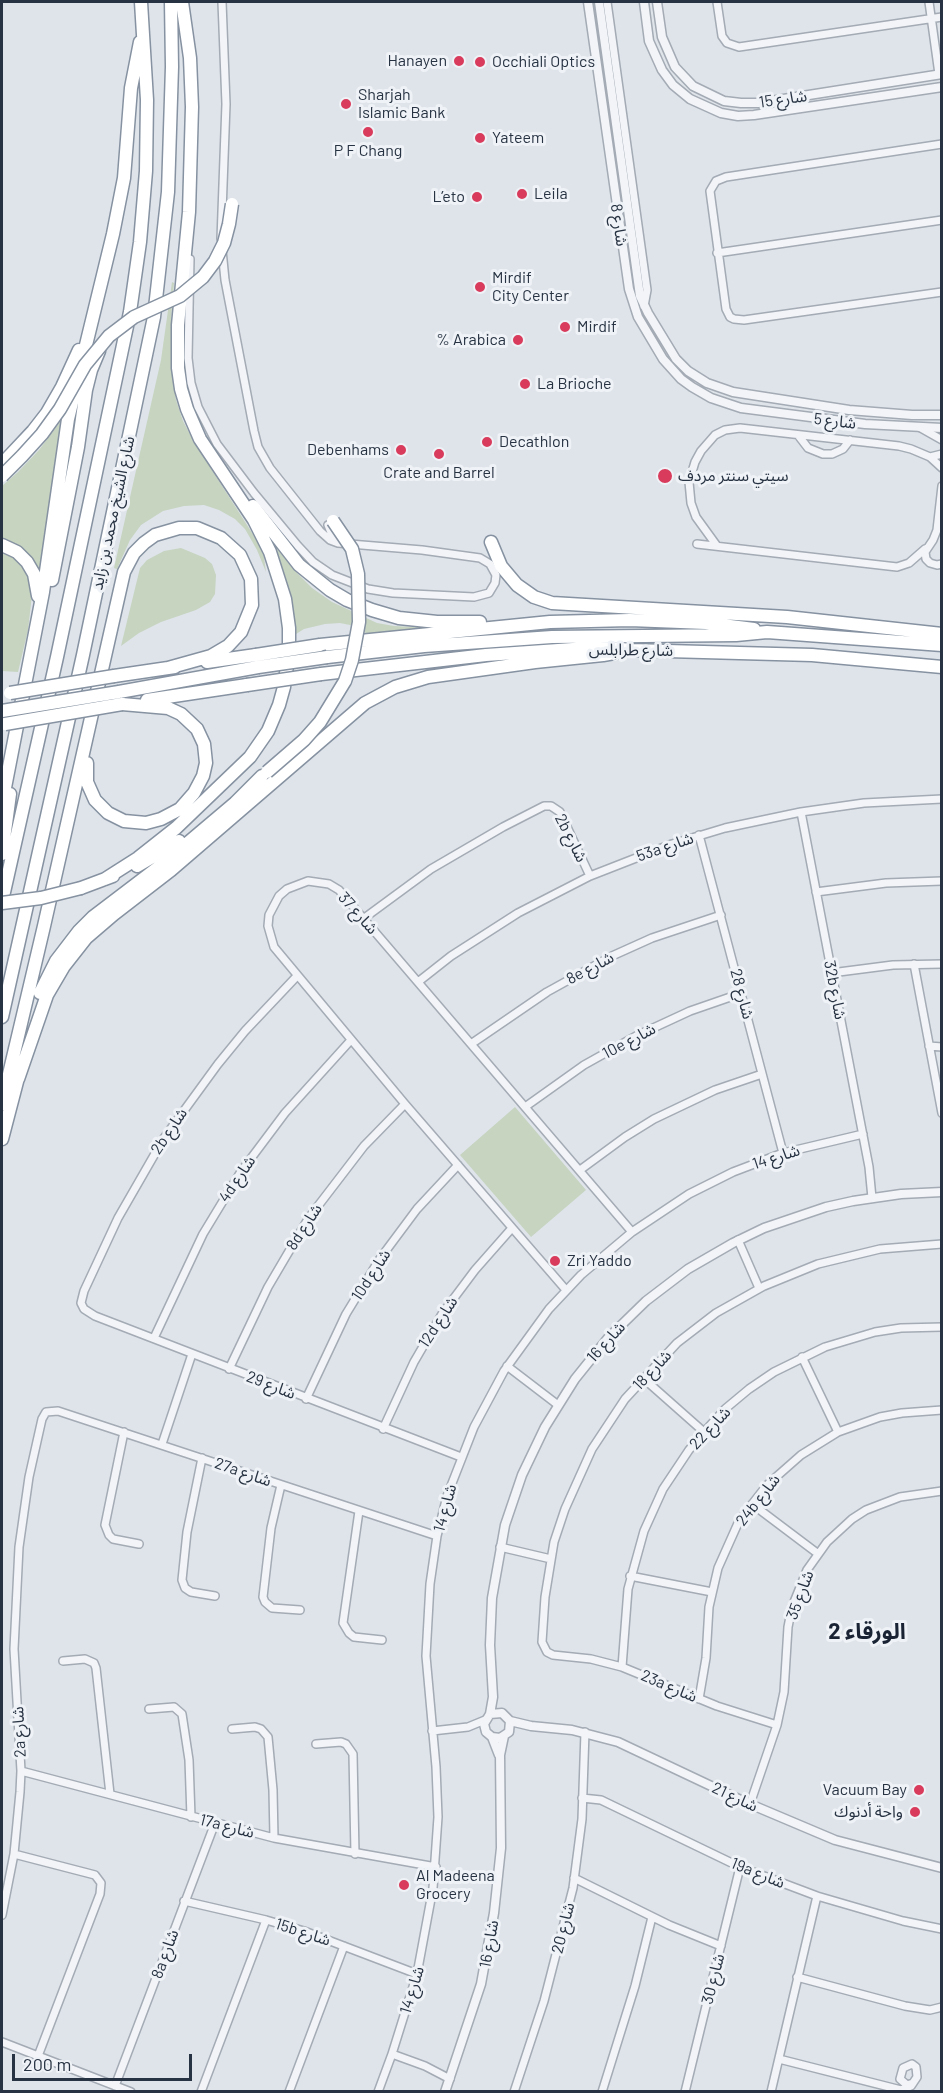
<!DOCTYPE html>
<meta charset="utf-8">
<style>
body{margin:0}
#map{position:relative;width:943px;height:2093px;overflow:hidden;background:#dfe4ea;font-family:Barlow,sans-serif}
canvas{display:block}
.frame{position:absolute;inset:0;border:3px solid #273242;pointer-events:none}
.scale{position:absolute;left:12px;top:2054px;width:180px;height:27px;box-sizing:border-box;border:3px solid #273242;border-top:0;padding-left:8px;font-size:18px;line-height:21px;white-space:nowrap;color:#273242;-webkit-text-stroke:4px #eff3f7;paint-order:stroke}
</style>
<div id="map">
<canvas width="943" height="2093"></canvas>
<div class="frame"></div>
<div class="scale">200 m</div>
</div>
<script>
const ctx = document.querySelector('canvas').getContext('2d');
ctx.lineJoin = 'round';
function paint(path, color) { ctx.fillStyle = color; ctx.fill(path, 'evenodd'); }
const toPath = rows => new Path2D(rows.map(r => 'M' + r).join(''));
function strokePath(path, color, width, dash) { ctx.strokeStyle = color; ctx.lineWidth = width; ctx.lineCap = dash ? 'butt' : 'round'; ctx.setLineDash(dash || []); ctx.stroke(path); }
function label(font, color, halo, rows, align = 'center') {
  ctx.font = font + ' Barlow,"Noto Sans Arabic",sans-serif'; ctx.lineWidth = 6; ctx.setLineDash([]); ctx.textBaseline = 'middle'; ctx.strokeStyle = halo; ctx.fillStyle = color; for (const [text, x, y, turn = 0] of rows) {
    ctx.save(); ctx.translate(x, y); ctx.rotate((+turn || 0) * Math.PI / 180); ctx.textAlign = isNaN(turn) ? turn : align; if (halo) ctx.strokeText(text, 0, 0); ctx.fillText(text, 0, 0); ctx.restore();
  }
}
const green = toPath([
 [172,282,174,283,171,318,172,373,176,400,183,421,194,442,263,550,266,572,257,550,245,529,235,519,219,510,204,505,184,506,163,511,141,525,130,540,117,569,114,568,161,360],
 [66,414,39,573,34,560,24,551,2,541,2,486,18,472,39,450],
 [268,537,294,570,312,588,332,602,377,623,394,626,432,628,368,634,350,625,340,623,325,624,304,629,296,634,291,640],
 [181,548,205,558,212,564,216,575,215,594,210,602,196,610,161,622,139,633,121,646,140,568,147,560,164,551],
 [2,553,18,560,26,569,31,582,32,595,28,630,18,672,2,671],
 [515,1107,586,1190,531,1237,460,1155]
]);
const minor = toPath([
 [607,2,647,290,644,306],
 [717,2,722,36,727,43,739,47,942,17],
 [929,2,939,74],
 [942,144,726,177,716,181,710,191,726,309,730,317,734,319,744,320,942,292],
 [221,239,226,104,222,2],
 [717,253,942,220],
 [190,259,188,358,191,383,198,407,217,444,254,493,298,546,313,562,332,575,368,589,393,593,474,597,489,593,495,583,496,575,490,564,480,558,422,550,338,543,330,540,320,531,270,468,258,447,254,431,225,280,222,250],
 [919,427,942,440],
 [798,435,808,448,823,454,832,454,843,449,850,440],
 [930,457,942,454],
 [942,486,937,530,933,540,925,552,926,559,930,563,937,565,942,564],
 [328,525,332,535,339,538],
 [697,544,897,567,909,563,925,549],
 [717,546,696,517,691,503,689,482,695,462,701,451,715,435,725,430,740,428,899,446,911,449,930,457,942,468],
 [801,812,869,1167,872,1198],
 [699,835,783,1153],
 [816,892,886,883,942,881],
 [363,919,431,869,503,827,544,806,551,806,560,812,590,876],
 [914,964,942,1113],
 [831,973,893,965,942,964],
 [297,976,245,1031,218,1064,164,1138,118,1218,84,1291,81,1303,84,1309,95,1316,461,1457],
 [418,982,451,956,518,913,590,876,672,844,725,828,801,812,864,803,942,799],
 [471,1044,547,992,612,956,652,938,721,915],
 [929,1046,942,1047],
 [525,1107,584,1065,636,1036,690,1011,742,993],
 [580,1170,625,1137,654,1119,715,1090,762,1074],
 [738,1240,759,1288],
 [566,1290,405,1104,274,947,268,926,269,915,279,896,287,889,308,881,329,884,339,890,632,1232],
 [154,1338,203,1234,240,1173,285,1113,351,1040],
 [802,1357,838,1432],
 [507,1366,558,1405],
 [229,1369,268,1287,308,1219,364,1146,405,1104],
 [643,1378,704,1432],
 [306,1399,346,1314,379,1260,417,1209,458,1165],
 [383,1429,414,1362,442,1314,475,1270,512,1228],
 [124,1432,105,1525,109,1535,113,1539,139,1544],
 [162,1444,192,1354],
 [202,1458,187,1532,182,1580,185,1588,191,1592,215,1596],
 [281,1485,271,1528,263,1597,265,1602,272,1608,300,1610],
 [752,1504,817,1553],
 [359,1511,343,1623,349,1633,354,1637,382,1640],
 [500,1547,551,1559],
 [630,1576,712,1592],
 [63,1661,85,1659,94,1663,96,1668,110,1794],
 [622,1667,628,1589,644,1531,663,1489,689,1450,704,1432,725,1409,749,1389,774,1372,825,1347,875,1332,901,1328,942,1327],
 [699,1699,706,1658,709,1607,718,1568,739,1521,767,1485,801,1455,838,1432,880,1417,902,1413,942,1410],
 [149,1709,174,1707,182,1714,189,1760,191,1817],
 [777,1725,717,1706,622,1667,591,1659,553,1655,547,1652,542,1642,545,1597,554,1542,565,1509,592,1449,625,1399,677,1343,716,1313,764,1286,818,1264,880,1249,942,1244],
 [232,1729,255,1727,261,1729,268,1737,273,1790,274,1838],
 [432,1731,468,1727,485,1720],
 [316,1744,341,1742,346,1744,353,1754,355,1854],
 [21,1771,274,1838,436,1867],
 [582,1798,601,1800,740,1867,817,1896,903,1921,942,1929],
 [750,1804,777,1725,784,1692,788,1627,792,1607,807,1570,827,1542,852,1519,866,1510,900,1497,942,1491],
 [14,1854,95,1875,101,1883,100,1894,38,2056],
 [574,1878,669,1925,721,1946],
 [184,1901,266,1920,304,1931,417,1974],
 [2,1915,14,1854,20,1792,21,1771,14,1649,19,1547,29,1477,42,1419,46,1412,58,1411,437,1536],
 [797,1977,905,2006,930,2010,942,2007],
 [2,2042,131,2092],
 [392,2054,425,2066,450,2079],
 [779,2059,901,2090,911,2086,917,2077,916,2067,912,2064,903,2068,900,2079,907,2085,913,2083],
 [115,2086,215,1823],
 [201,2092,266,1920],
 [289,2092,344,1946],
 [378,2092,392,2054,417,1974,433,1888,438,1817,436,1767,426,1656,430,1584,437,1536,447,1496,474,1427,504,1371,549,1309,581,1275,632,1232,689,1194,733,1172,783,1153,863,1134],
 [514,2092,544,2001,573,1888,582,1819,585,1732],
 [602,2092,635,1986,652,1917],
 [685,2092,740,1867],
 [771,2092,817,1896]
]);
const tertiary = toPath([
 [588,2,629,289,638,317,663,359,681,379,692,387,711,398,741,408,865,424,942,428],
 [599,2,640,296,648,313,676,359,688,371,707,383,733,392,849,410,912,415,942,415],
 [644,2,649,41,662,70,673,85,690,99,721,113,738,116,754,115,942,87],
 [657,2,662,37,675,67,693,86,724,101,741,103,758,103,942,74],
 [490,1714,493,1697,490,1645,492,1598,505,1525,522,1475,545,1427,575,1379,608,1338,646,1301,688,1269,733,1243,764,1228,826,1207,853,1201,901,1194,942,1192],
 [510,1721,531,1726,572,1730,618,1742,745,1802,835,1840,942,1868],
 [492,1737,500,1738,509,1732,510,1721,502,1713,490,1714,484,1724,486,1732,492,1737,499,1755],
 [445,2092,481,1984,494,1913,501,1848,500,1755,504,1736]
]);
const motorway = toPath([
 [2,464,33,431,47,413,62,387,79,350],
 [253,506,299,565,330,590,347,600,372,610,399,618,437,622,480,622],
 [491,542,501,566,517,585,534,597,552,603,787,617,942,634],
 [2,545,17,552,27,562,34,574,38,596],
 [52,580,78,447,86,390,91,370,99,351],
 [320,645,550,622,630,620,706,623,754,629],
 [327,657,424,646,552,637,736,635,767,632,942,645],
 [207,662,256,655],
 [321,674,486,655,602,647,631,650,812,655,942,667],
 [114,676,175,667],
 [119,692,258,667],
 [147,700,247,685],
 [87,763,87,782,95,800,108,813,124,821,146,823,161,819,180,809,194,793,203,776,206,763,204,744,197,729,181,714,168,708,122,704],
 [2,803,43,592,68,419,113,234,124,178,131,88,140,42],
 [2,854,10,794],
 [137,866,179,841],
 [105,879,138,858,176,828,250,757,268,731,279,705,284,687,289,652,289,628,285,599,270,552,254,520,200,439,187,409,181,389,178,368,178,325,189,212,192,107,190,58,182,2],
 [81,888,113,876],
 [2,901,57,657,130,312,140,242,146,171,147,100,141,2],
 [40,993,56,961,79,931,93,917,164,863,235,803,262,776],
 [2,1017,83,655,154,317,168,192,172,67,171,2],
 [18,1079,47,995,64,966,86,938,114,914,171,870,365,703,395,687,428,677,535,662,603,655,631,650],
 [2,1104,44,926,124,572,134,553,144,543,155,535,179,528,197,528,221,538,240,555,251,579,252,605,241,632,228,646,211,656,168,668],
 [2,1139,19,1074]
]);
const motorwayBridge = toPath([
 [2,476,22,456,42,434,60,409,85,365,109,336,134,317,180,296,203,277,215,261,224,243,229,224,232,204],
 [256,655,320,645],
 [258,667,327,657],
 [247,685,321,674],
 [10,693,114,676],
 [2,711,119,692],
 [5,724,122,704],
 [267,772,304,740,320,722,345,681,352,660,359,622,358,574,352,549,333,521],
 [2,903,41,898,81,888]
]);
const markers = [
 [459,61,6,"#d83b5b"],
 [480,62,6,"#d83b5b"],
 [346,104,6,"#d83b5b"],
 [368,132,6,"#d83b5b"],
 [480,138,6,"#d83b5b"],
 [522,194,6,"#d83b5b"],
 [477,197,6,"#d83b5b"],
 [480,287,6,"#d83b5b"],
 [565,327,6,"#d83b5b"],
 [518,340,6,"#d83b5b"],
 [525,384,6,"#d83b5b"],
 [487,442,6,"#d83b5b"],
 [401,450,6,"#d83b5b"],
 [439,454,6,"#d83b5b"],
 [665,476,8,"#d83b5b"],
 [555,1261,6,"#d83b5b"],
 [919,1790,6,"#d83b5b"],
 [915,1812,6,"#d83b5b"],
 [404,1885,6,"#d83b5b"]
];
const poiNames = [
 ["Hanayen",447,61,"right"],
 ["Occhiali Optics",492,62],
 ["Sharjah",358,95],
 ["Islamic Bank",358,113],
 ["Yateem",492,138],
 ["P F Chang",368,151,"center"],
 ["Leila",534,194],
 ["L’eto",465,197,"right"],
 ["Mirdif",492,278],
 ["City Center",492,296],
 ["Mirdif",577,327],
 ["% Arabica",506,340,"right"],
 ["La Brioche",537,384],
 ["Decathlon",499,442],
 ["Debenhams",389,450,"right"],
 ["Crate and Barrel",439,473,"center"],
 ["سيتي سنتر مردف",678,476],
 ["Zri Yaddo",567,1261],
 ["Vacuum Bay",907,1790,"right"],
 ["واحة أدنوك",903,1812,"right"],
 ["Al Madeena",416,1876],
 ["Grocery",416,1894]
];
const streetNames = [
 ["شارع 15",783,99,-8],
 ["شارع 8",619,225,82],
 ["شارع 5",835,421,7],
 ["شارع الشيخ محمد بن زايد",113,513,-78],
 ["شارع طرابلس",631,650,1],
 ["2b شارع",571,838,63],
 ["53a شارع",665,847,-19],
 ["شارع 37",358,913,48],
 ["8e شارع",590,968,-28],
 ["32b شارع",835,990,79],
 ["شارع 28",742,994,75],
 ["10e شارع",629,1041,-28],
 ["2b شارع",169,1131,-56],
 ["شارع 14",776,1157,-18],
 ["4d شارع",237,1179,-56],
 ["8d شارع",304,1227,-57],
 ["10d شارع",371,1275,-57],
 ["12d شارع",438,1322,-57],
 ["شارع 16",606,1342,-48],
 ["شارع 18",652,1370,-47],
 ["شارع 29",271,1385,21],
 ["شارع 22",710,1428,-47],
 ["27a شارع",243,1472,19],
 ["24b شارع",758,1500,-52],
 ["شارع 14",445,1508,-75],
 ["شارع 35",800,1595,-70],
 ["23a شارع",669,1686,23],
 ["2a شارع",19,1732,-93],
 ["شارع 21",735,1797,25],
 ["17a شارع",227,1826,14],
 ["19a شارع",758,1873,22],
 ["شارع 20",563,1928,-76],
 ["15b شارع",303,1932,18],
 ["شارع 16",489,1944,-80],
 ["8a شارع",165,1954,-70],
 ["شارع 30",713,1979,-76],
 ["شارع 14",412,1990,-73]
];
const districtNames = [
 ["الورقاء 2",867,1632]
];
paint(green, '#c6d4c0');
strokePath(minor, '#a4abb4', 10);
strokePath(tertiary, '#a4abb4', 11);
strokePath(motorway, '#8692a1', 15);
strokePath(minor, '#f2f4f8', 7);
strokePath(tertiary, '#f2f4f8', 8);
strokePath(motorway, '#fff', 12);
strokePath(motorwayBridge, '#8692a1', 15, []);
strokePath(motorwayBridge, '#fff', 12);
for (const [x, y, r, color] of markers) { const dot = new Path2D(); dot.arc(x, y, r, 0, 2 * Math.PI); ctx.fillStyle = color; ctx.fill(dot); strokePath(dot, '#eff3f7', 2); }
label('16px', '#273242', '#eff3f7', poiNames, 'left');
label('16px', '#273242', '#eff3f7', streetNames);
label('bold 22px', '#192333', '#eff3f7', districtNames);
</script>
